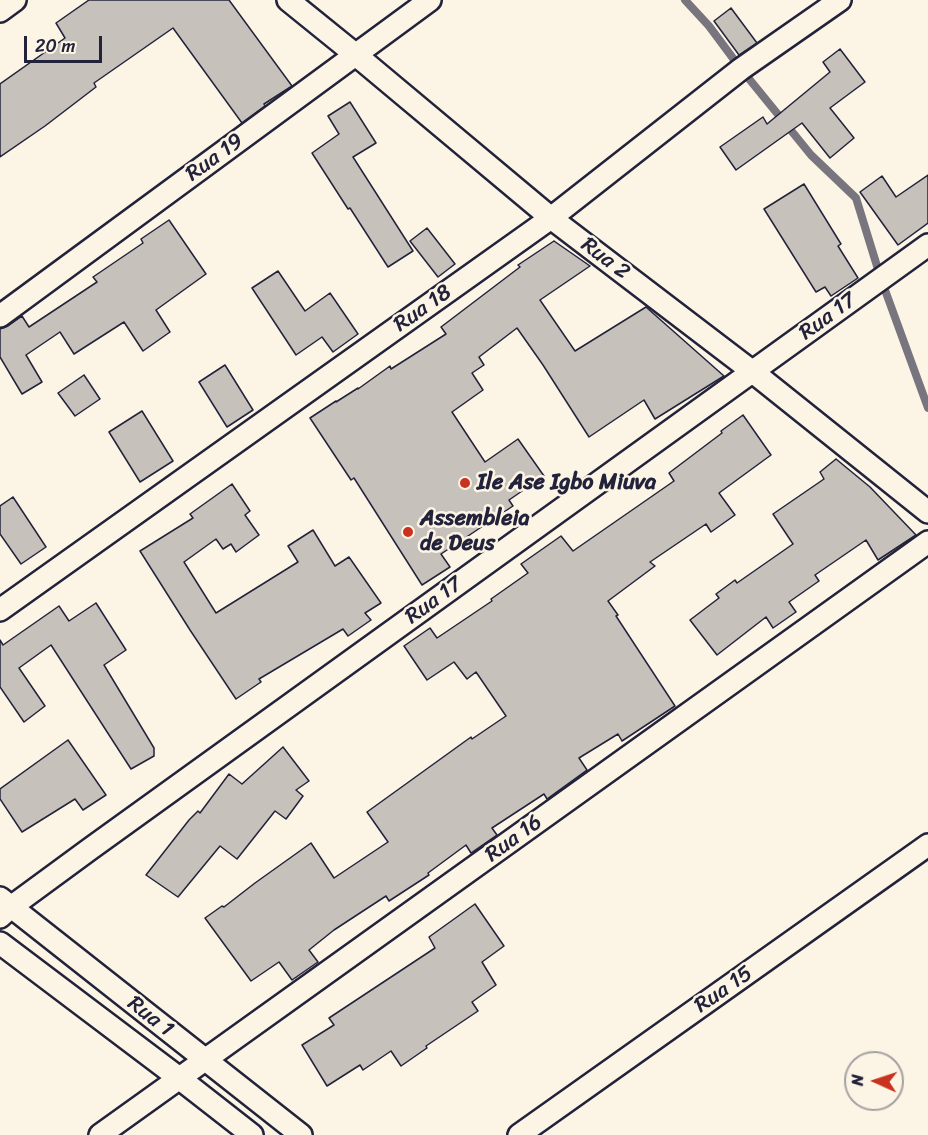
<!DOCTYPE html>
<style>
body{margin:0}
#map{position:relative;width:928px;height:1135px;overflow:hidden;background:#fcf5e5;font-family:Sriracha,sans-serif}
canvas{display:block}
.north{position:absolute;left:844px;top:1051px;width:60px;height:60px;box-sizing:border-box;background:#fcf5e5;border:2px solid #a5a1a1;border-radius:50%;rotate:273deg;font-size:16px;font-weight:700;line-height:24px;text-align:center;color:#22223b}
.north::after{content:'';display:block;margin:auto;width:21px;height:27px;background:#c8321e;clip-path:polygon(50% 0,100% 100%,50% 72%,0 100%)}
.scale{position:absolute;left:24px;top:36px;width:78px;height:27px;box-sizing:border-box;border:3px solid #22223b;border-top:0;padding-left:8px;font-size:18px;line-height:21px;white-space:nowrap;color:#22223b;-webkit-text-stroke:4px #fcf5e5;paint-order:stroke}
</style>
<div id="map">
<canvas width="928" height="1135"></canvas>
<div class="north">N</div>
<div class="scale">20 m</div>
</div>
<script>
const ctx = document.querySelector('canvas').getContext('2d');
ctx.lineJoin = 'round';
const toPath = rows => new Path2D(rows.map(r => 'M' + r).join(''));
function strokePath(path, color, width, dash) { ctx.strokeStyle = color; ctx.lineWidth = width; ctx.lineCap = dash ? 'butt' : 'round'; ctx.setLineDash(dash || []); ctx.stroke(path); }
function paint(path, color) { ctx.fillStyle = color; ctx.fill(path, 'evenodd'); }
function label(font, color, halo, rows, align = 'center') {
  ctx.font = font + ' Sriracha,sans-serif'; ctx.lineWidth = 5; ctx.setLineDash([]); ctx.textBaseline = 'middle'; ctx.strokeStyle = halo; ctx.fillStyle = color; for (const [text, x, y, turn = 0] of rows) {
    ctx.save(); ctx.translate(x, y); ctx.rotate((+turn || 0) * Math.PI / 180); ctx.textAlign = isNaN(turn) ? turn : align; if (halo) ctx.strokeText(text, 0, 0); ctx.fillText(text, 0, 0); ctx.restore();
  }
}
const stream = toPath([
 [685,0,709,26,741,69,811,155,856,198,881,279,928,408]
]);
const building = toPath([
 [89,0,229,0,292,86,264,104,265,106,242,123,173,28,94,83,96,87,45,126,0,157,0,84,65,38,56,23,89,0],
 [731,8,757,43,739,55,714,21,731,8],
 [840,49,865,82,830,108,854,138,830,158,802,123,736,170,720,147,763,117,767,124,830,72,823,62,840,49],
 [350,102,376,143,353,157,413,251,388,267,350,208,348,209,312,153,339,134,328,116,350,102],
 [928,175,928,223,898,245,860,192,882,176,896,197,928,175],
 [804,184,841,244,838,246,858,278,831,296,825,287,816,292,764,209,804,184],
 [169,220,206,274,156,310,170,332,143,351,124,322,74,354,60,332,26,355,42,382,22,394,0,357,0,329,8,326,22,316,29,327,97,282,93,277,143,243,141,239,169,220],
 [427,228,455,264,438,277,410,241,427,228],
 [554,241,590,266,540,300,575,351,646,307,724,376,655,419,644,400,589,437,543,365,517,328,479,357,484,365,472,373,483,390,452,412,485,462,518,439,544,476,509,500,513,506,441,554,450,567,422,585,354,478,351,480,310,418,336,401,336,402,358,388,358,389,390,366,391,369,446,334,441,327,520,267,518,265,554,241],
 [278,271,305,311,330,293,358,334,333,352,322,337,296,355,252,288,278,271],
 [225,365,253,410,227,427,199,382,225,365],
 [84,375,100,399,75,416,58,393,84,375],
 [142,411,173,461,140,482,109,432,142,411],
 [743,415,771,455,719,493,735,515,711,532,706,524,650,562,655,566,608,601,618,615,616,616,675,706,622,741,618,734,579,758,587,770,547,799,544,794,492,828,497,835,471,853,466,845,428,873,429,875,389,901,386,896,334,930,309,950,318,962,292,980,279,962,251,981,205,918,222,906,224,907,255,883,311,843,334,878,388,842,367,812,471,737,472,739,506,716,476,672,467,679,454,662,427,680,404,646,430,628,437,638,492,601,491,599,528,573,521,564,561,536,573,551,674,481,669,473,722,433,721,431,743,415],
 [836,459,870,487,916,535,878,560,866,540,815,575,819,581,789,602,796,612,773,628,766,617,717,655,690,620,719,598,716,594,735,580,737,583,793,544,773,514,824,479,820,472,836,459],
 [232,484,250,511,245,515,259,535,236,552,231,544,223,549,216,539,184,562,216,613,298,562,288,546,313,530,335,566,349,557,381,603,365,613,371,620,348,636,343,629,259,679,261,682,236,699,190,630,140,551,193,518,190,514,232,484],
 [13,497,46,547,21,564,0,534,0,506,13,497],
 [96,603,126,650,104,665,154,748,154,756,131,769,51,645,19,668,45,706,24,722,0,687,0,640,3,645,59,606,69,621,96,603],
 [68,740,106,795,83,810,75,799,22,832,0,799,0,789,68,740],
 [283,747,309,781,296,790,303,796,286,819,275,811,237,859,220,846,178,897,146,875,189,820,198,811,200,813,229,774,242,784,283,747],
 [475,904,504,946,482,962,496,985,472,1002,478,1011,426,1046,427,1048,401,1066,391,1051,363,1070,360,1065,327,1086,302,1045,334,1025,329,1018,435,948,429,937,475,904]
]);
const street = toPath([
 [288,0,356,55,551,218,753,372,928,512],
 [0,11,15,0],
 [0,316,430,0],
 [0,610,551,218,741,69,840,0],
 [0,898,301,1135],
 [0,917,11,907,90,849,928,245],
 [0,943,179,1078,252,1135],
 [100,1135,928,542],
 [519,1135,928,845]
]);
const markers = [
 [465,483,6,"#c8321e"],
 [408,532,6,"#c8321e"]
];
const streetNames = [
 ["Rua 19",215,158,-36],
 ["Rua 2",605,259,37],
 ["Rua 18",423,309,-35],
 ["Rua 17",828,317,-36],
 ["Rua 17",434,601,-36],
 ["Rua 16",514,839,-36],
 ["Rua 15",724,990,-35],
 ["Rua 1",150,1017,38]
];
const poiNames = [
 ["Ile Ase Igbo Miuva",477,483],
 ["Assembleia",420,519],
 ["de Deus",420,544]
];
strokePath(stream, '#78757e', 8);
paint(building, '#c6c1bb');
strokePath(building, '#22223b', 1.5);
strokePath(street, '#22223b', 26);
strokePath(street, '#fcf5e5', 21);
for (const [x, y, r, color] of markers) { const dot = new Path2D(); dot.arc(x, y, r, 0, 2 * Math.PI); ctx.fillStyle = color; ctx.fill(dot); strokePath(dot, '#fcf5e5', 2); }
label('22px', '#22223b', '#fcf5e5', streetNames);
label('bold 22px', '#22223b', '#fcf5e5', poiNames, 'left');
</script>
